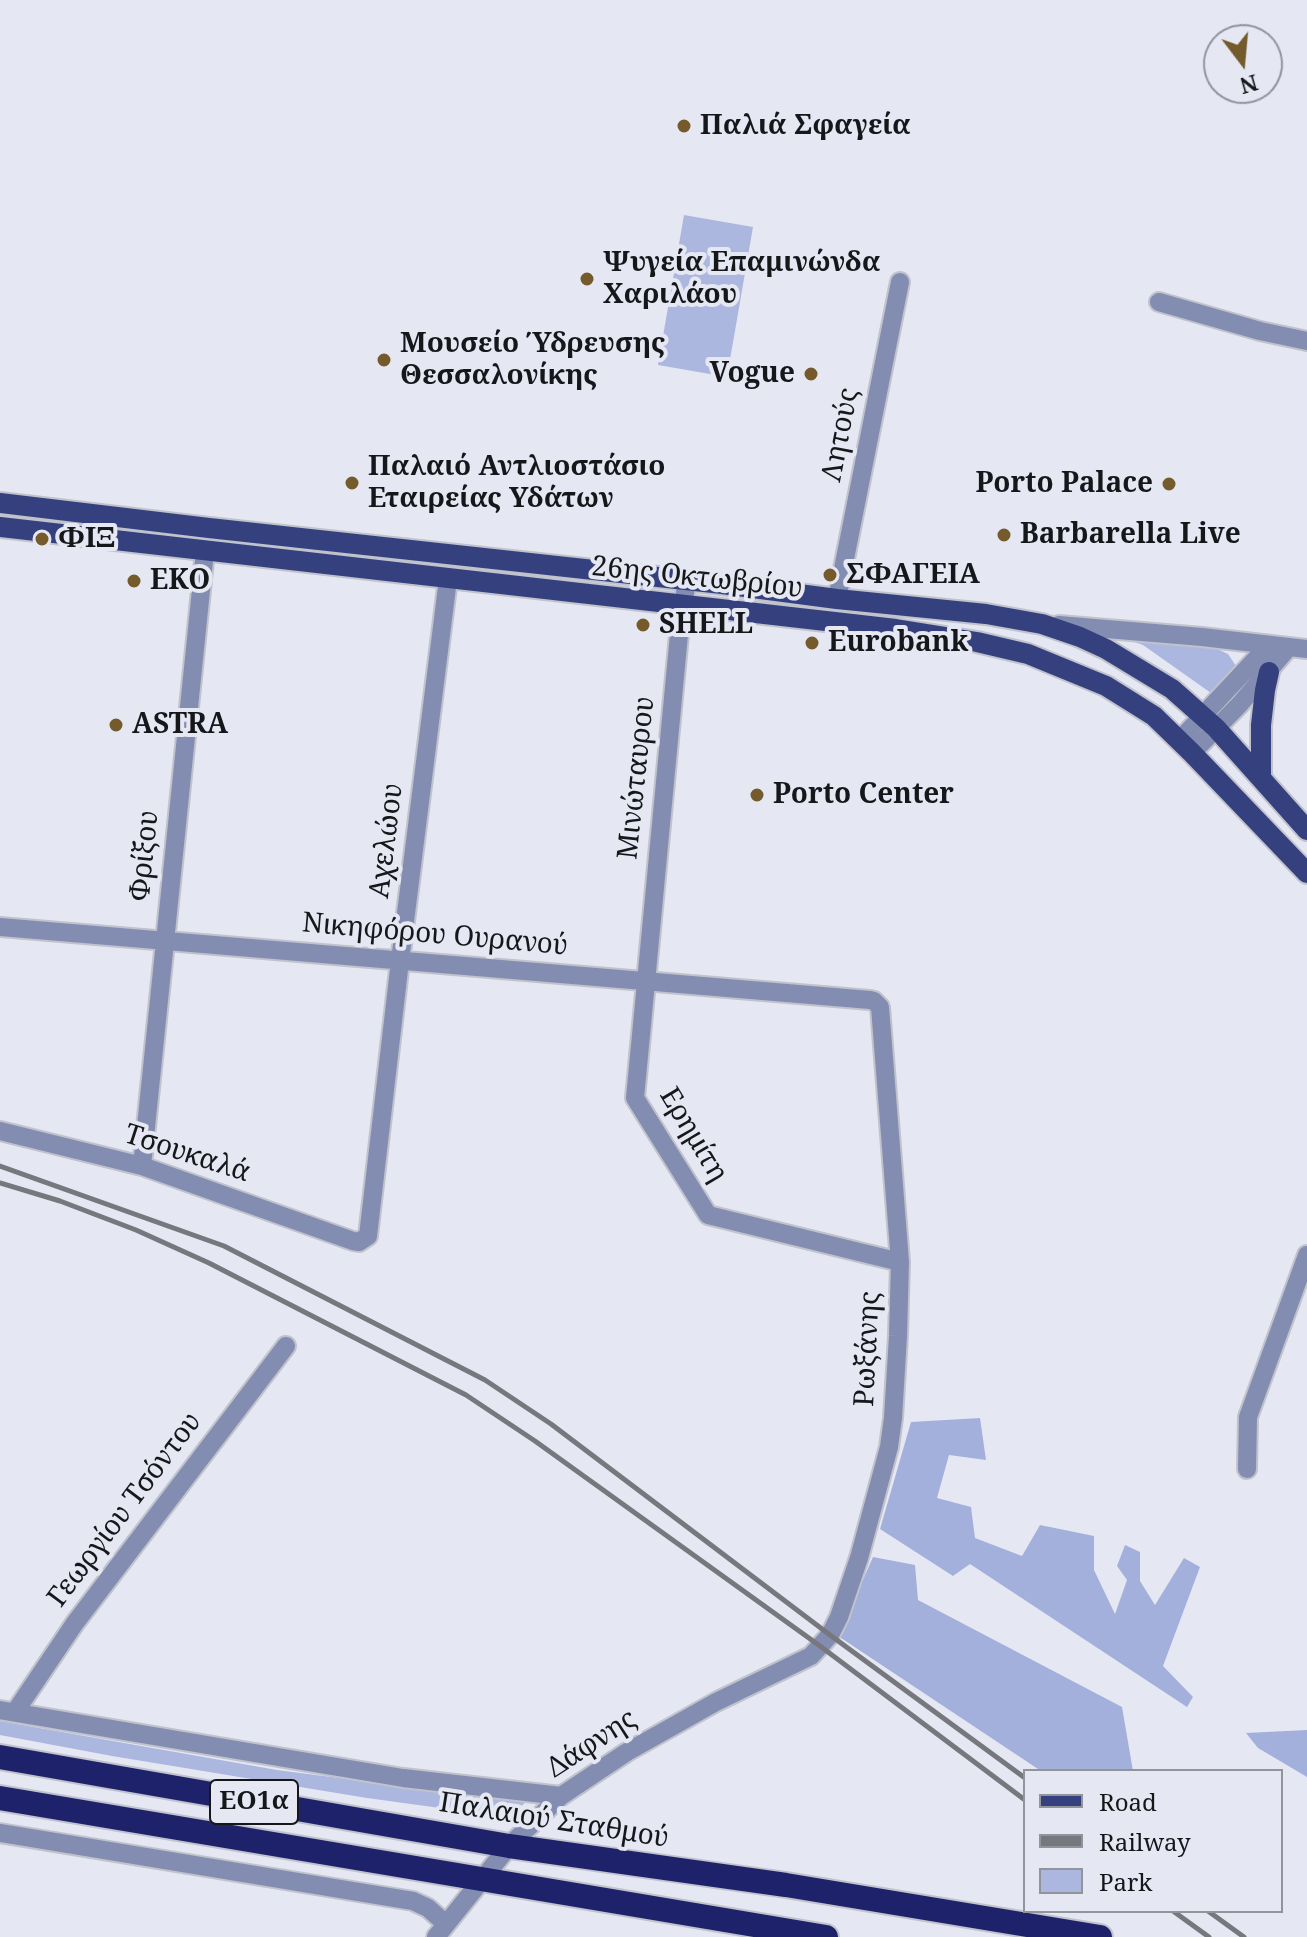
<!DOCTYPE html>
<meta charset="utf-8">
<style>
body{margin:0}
#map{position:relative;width:1307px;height:1937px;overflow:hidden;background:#e5e8f3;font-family:"Noto Serif",serif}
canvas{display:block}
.legend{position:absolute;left:1023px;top:1769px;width:260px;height:144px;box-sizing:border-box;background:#e5e8f3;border:2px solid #92949c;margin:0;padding:10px 14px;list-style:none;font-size:24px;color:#16171a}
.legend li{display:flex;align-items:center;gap:16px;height:40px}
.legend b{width:40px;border:2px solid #92949c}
.north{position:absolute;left:1203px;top:24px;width:80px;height:80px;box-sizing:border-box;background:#e5e8f3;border:2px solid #92949c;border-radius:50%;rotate:164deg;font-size:22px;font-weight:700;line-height:32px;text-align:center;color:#16171a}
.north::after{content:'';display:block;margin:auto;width:28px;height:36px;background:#755a2c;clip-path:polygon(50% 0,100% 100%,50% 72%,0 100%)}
</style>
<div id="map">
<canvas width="1307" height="1937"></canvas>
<ul class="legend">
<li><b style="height:10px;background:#35407f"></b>Road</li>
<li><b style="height:10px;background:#76787e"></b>Railway</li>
<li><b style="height:22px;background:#acb7df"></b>Park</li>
</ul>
<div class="north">N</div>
</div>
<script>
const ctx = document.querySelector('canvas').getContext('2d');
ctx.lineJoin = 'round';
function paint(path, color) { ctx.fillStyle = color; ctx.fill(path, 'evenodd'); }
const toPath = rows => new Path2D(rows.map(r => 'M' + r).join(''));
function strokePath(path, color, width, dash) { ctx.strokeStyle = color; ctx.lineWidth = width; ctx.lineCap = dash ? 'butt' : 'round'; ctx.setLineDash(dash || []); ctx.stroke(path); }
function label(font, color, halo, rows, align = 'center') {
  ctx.font = font + ' "Noto Serif",serif'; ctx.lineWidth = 8; ctx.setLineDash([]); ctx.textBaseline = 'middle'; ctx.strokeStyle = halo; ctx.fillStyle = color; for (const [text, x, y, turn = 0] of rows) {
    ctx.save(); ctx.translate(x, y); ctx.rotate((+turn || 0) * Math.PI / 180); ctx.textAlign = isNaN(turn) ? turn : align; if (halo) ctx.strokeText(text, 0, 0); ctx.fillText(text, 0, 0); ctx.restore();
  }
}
const green = toPath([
 [684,215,753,227,727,377,658,365],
 [1131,637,1215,648,1228,654,1238,669,1211,693,1143,645,1129,640],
 [0,1721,277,1770,526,1802,519,1808,505,1815,484,1814,367,1798,112,1756,0,1735]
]);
const forest = toPath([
 [980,1418,986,1460,949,1455,937,1498,971,1507,975,1538,1022,1556,1040,1525,1094,1536,1094,1570,1115,1614,1127,1580,1117,1566,1125,1545,1140,1552,1140,1581,1155,1605,1184,1558,1200,1567,1163,1666,1193,1697,1187,1707,970,1564,953,1576,880,1529,911,1422],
 [873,1557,915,1565,918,1600,1122,1707,1133,1771,1041,1771,838,1636],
 [1307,1730,1307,1777,1258,1748,1246,1733]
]);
const minor = toPath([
 [1159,302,1260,331,1307,341],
 [687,581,680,624,635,1098,708,1215,900,1262],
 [837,599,900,282],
 [1059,625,1202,637,1307,649],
 [1179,741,1269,645],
 [1192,753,1240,704,1289,647],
 [0,927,870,1000,874,1001,880,1007,900,1262,898,1336,893,1418,889,1447,859,1558,839,1617,830,1635,811,1656,716,1702,627,1752,561,1796,509,1846,436,1937],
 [0,1131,142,1166,353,1241,359,1242,368,1236,400,961,448,579],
 [142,1166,205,551],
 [1247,1469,1248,1417,1307,1255],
 [0,1710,403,1778,561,1796],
 [15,1712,75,1623,286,1346],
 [0,1833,413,1901,428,1908,446,1924]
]);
const major = toPath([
 [0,503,209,528,722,584,837,599,986,614,1042,624,1080,637,1106,649,1172,689,1216,728,1307,830],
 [0,527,896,629,977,642,1028,654,1106,686,1154,716,1192,753,1307,873],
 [1261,778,1261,725,1265,690,1269,672]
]);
const highway = toPath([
 [0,1757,509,1846,786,1885,1100,1937],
 [0,1798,826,1937]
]);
const rail = toPath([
 [0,1166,224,1246,485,1380,551,1424,830,1635,1025,1778],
 [0,1183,60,1201,136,1230,209,1263,466,1395,535,1441,820,1646,1025,1800],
 [1173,1911,1209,1937],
 [1208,1911,1244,1937]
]);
const markers = [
 [684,126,8,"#755a2c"],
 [587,279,8,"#755a2c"],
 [384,360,8,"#755a2c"],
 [811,374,8,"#755a2c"],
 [352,483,8,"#755a2c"],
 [1169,484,8,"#755a2c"],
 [1004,535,8,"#755a2c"],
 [42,539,8,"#755a2c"],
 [830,575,8,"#755a2c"],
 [134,581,8,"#755a2c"],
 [643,625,8,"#755a2c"],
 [812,643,8,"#755a2c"],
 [116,725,8,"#755a2c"],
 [757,795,8,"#755a2c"]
];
const shields = [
 [254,1802,88]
];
const shieldNames = [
 ["ΕΟ1α",254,1802]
];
const poiNames = [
 ["Παλιά Σφαγεία",700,126],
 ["Ψυγεία Επαμινώνδα",603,263],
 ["Χαριλάου",603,295],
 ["Μουσείο Ύδρευσης",400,344],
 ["Θεσσαλονίκης",400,376],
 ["Vogue",795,374,"right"],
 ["Παλαιό Αντλιοστάσιο",368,467],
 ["Εταιρείας Υδάτων",368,499],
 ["Porto Palace",1153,484,"right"],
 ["Barbarella Live",1020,535],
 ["ΦΙΞ",58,539],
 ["ΣΦΑΓΕΙΑ",846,575],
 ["EKO",150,581],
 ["SHELL",659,625],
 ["Eurobank",828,643],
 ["ASTRA",132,725],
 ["Porto Center",773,795]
];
const streetNames = [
 ["Λητούς",841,435,-79],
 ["26ης Οκτωβρίου",697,578,6],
 ["Μινώταυρου",637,778,-84],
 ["Αχελώου",387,841,-83],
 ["Φρίξου",145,856,-84],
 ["Νικηφόρου Ουρανού",435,935,5],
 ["Ερημίτη",693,1135,59],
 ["Τσουκαλά",187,1154,18],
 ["Ρωξάνης",868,1349,-87],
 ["Γεωργίου Τσόντου",125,1510,-53],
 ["Δάφνης",592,1744,-33],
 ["Παλαιού Σταθμού",554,1821,9]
];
paint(green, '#acb7df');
paint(forest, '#a4b0dc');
strokePath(minor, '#c0c2cc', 22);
strokePath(major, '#c0c2cc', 24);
strokePath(highway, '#c0c2cc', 28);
strokePath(minor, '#838db1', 18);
strokePath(major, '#35407f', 20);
strokePath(highway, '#1d226b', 24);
strokePath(rail, '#76787e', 5);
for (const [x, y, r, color] of markers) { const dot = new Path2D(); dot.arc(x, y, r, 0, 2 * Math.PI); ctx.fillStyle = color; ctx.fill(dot); strokePath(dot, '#e5e8f3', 3); }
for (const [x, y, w] of shields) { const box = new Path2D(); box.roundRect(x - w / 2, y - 22, w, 44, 6); ctx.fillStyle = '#e5e8f3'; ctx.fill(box); strokePath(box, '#16171a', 2); }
label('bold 26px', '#16171a', null, shieldNames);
label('bold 28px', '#16171a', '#e5e8f3', poiNames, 'left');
label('28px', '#16171a', '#e5e8f3', streetNames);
</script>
